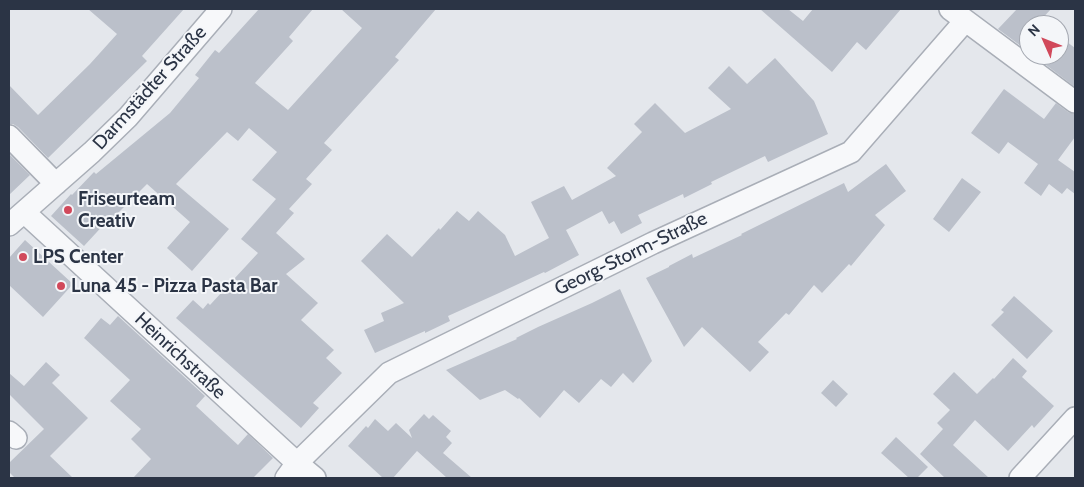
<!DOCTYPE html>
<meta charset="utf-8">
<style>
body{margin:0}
#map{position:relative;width:1084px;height:487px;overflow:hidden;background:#e4e7ec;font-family:Cabin,sans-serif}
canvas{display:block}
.frame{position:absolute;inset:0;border:10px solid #2b3445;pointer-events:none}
.north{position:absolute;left:1019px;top:15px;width:50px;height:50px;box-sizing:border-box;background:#f4f6f9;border:1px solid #a4a8b1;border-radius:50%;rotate:314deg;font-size:14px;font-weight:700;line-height:20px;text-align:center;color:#2b3445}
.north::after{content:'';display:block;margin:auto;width:18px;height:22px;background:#d1495b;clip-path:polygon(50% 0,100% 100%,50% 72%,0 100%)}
</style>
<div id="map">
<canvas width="1084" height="487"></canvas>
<div class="frame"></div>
<div class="north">N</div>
</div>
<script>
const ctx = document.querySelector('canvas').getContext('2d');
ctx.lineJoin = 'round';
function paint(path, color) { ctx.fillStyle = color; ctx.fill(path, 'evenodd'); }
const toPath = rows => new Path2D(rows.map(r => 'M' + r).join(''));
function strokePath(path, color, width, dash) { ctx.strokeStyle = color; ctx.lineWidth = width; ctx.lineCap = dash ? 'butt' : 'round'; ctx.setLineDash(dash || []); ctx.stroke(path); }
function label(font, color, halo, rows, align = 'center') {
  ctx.font = font + ' Cabin,sans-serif'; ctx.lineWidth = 4; ctx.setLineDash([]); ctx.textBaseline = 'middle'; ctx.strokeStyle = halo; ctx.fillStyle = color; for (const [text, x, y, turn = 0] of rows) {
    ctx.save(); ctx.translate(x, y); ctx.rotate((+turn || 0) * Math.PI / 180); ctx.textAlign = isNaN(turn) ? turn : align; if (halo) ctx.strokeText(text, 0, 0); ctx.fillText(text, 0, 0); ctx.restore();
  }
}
const building = toPath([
 [88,9,184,9,142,56,147,61,48,158,18,127,13,124,9,124,9,85,38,115,90,64,117,34],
 [259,9,313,9,289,37,293,41,255,83,288,110,362,28,341,9,436,9,395,57,399,60,324,143,332,150,306,179,312,184,289,209,294,213,276,233,305,259,286,274,318,303,301,320,334,350,326,358,342,373,313,403,319,408,301,428,176,318,193,300,203,309,208,303,210,305,258,253,241,239,276,199,252,180,277,152,249,128,238,141,227,132,176,184,229,229,192,271,167,248,190,222,147,184,110,221,108,220,84,246,51,216,71,194,72,195,94,172,96,174,170,113,199,78,195,75,215,50,219,53],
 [760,9,788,9,803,21,813,9,901,9,866,50,857,42,832,72],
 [1017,9,1051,9,1039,22,1043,25,1029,25,1029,52,998,29],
 [1059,36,1075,48,1075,87,1033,55,1059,55],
 [775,58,814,101,828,134,768,162,765,156,711,182,712,184,684,198,683,194,638,215,642,223,621,234,614,221,609,224,602,211,566,230,579,255,545,273,544,272,499,293,448,316,450,321,425,333,425,331,375,353,364,330,384,321,381,313,404,303,361,261,387,234,412,257,439,228,440,230,457,211,469,221,478,211,505,235,515,256,549,238,531,202,564,186,572,200,616,176,607,168,642,132,634,124,655,103,685,133,731,109,708,88,729,66,747,84],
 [1004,89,1044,119,1056,103,1068,112,1075,114,1075,137,1058,160,1075,172,1075,194,1067,188,1062,194,1049,184,1041,196,1024,183,1038,164,1008,142,999,154,971,133],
 [9,154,30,175,9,195],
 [886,164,906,191,875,215,885,225,851,266,849,264,822,293,814,285,789,315,786,313,758,342,769,352,750,372,702,327,684,347,646,278,669,267,669,266,692,254,693,258,742,235,741,234,844,183,848,192],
 [962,178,981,192,949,232,933,219],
 [25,240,73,284,43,317,9,285,9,258],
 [620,289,652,361,633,383,623,373,611,387,601,379,579,403,564,390,540,418,519,398,518,399,505,390,480,400,446,370,517,339,516,338,538,327,592,303],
 [1014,296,1053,331,1027,359,991,325,1004,312,1001,310],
 [118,316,205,396,196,406,238,445,248,434,273,458,253,478,133,478,151,459,131,439,141,429,110,401,130,380,84,338,101,318,110,325],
 [1013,358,1027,371,1022,377,1054,406,1034,428,1032,425,1008,451,975,420,953,445,989,478,945,478,920,454,943,429,937,423,950,410,933,394,954,372,977,394,993,378,994,379],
 [46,362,60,375,52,383,88,418,50,456,73,478,15,478,9,472,9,463,44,429,9,394,9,373,24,386],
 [833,380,848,394,836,407,821,393],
 [424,414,429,419,433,415,451,431,446,437,452,443,443,453,472,478,447,478,417,451,393,478,383,478,348,446,366,426,368,428,375,419,388,431,396,423,412,438,409,430],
 [896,437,928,467,917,478,909,478,881,453]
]);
const minor = toPath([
 [950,9,1075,102],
 [9,136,56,184],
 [24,212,297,463,315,478],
 [9,225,92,152,128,117,221,9],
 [9,432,16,438],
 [286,478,297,463,389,373,653,243,851,152,965,21],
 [1020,478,1075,418]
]);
const markers = [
 [68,210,5,"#d1495b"],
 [23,257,5,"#d1495b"],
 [61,286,5,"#d1495b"]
];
const streetNames = [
 ["Darmstädter Straße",150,88,-48],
 ["Georg-Storm-Straße",631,254,-26],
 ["Heinrichstraße",180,356,43]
];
const poiNames = [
 ["Friseurteam",78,199],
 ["Creativ",78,221],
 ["LPS Center",33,257],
 ["Luna 45 - Pizza Pasta Bar",71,286]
];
paint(building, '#bbc0ca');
strokePath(minor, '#a9aeb7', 24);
strokePath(minor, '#f7f8fa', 21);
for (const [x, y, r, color] of markers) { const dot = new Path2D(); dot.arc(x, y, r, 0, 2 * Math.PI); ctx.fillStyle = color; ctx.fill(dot); strokePath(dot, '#f4f6f9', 2); }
label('19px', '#2b3445', '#f4f6f9', streetNames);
label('bold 19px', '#2b3445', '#f4f6f9', poiNames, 'left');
</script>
